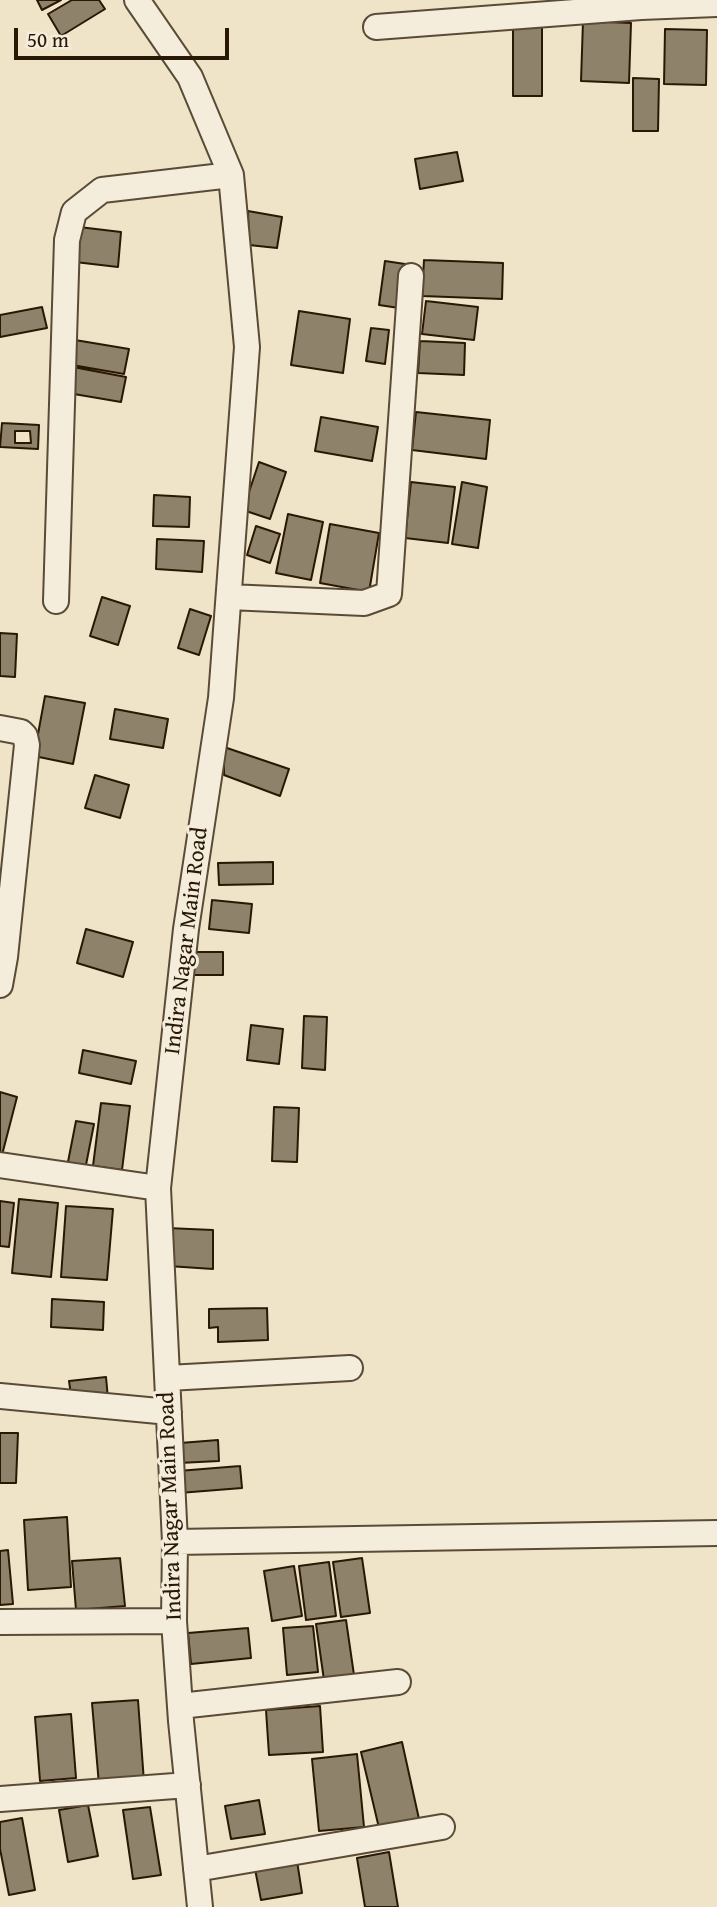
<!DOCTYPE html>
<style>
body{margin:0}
#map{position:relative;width:717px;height:1907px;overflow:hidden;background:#efe4c7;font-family:"Gentium Book Plus",serif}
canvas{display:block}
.scale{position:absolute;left:14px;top:28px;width:215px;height:32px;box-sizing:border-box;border:4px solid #281805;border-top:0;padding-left:9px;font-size:21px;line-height:24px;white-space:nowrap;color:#281805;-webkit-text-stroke:5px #f5eddb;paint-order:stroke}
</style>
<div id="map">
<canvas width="717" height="1907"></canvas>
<div class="scale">50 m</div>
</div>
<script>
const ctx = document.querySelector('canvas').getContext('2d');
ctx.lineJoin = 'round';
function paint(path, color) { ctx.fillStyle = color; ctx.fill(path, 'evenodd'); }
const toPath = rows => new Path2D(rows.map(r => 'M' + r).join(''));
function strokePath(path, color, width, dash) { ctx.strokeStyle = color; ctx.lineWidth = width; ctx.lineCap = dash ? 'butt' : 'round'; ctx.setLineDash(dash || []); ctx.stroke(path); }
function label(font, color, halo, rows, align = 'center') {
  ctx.font = font + ' "Gentium Book Plus",serif'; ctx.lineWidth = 6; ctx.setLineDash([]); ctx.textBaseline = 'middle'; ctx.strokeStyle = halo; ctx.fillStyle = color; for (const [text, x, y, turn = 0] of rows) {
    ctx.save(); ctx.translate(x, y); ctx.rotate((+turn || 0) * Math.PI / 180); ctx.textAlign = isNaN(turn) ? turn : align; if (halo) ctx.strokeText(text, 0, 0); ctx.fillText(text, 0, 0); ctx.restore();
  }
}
const building = toPath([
 [37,0,61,0,42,10,37,0],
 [72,0,99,0,105,9,61,36,48,14,72,0],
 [583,21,631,23,629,83,581,81,583,21],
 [513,26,542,26,542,96,513,96,513,26],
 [665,29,707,30,706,85,664,84,665,29],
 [633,78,659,79,658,131,633,131,633,78],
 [457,152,463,181,420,189,415,159,457,152],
 [248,211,282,217,277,248,249,245,248,211],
 [79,227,121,232,118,267,75,262,79,227],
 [424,260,503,263,502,299,422,296,424,260],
 [385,261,405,264,399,308,379,305,385,261],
 [426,301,478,307,474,340,422,334,426,301],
 [42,307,47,328,0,337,0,315,42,307],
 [299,311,350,319,343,373,291,365,299,311],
 [371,328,389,330,385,364,366,361,371,328],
 [75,340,129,349,124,374,72,365,75,340],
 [420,341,465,343,464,375,418,373,420,341],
 [73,367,126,377,121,402,68,393,73,367],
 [416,412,490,420,486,459,412,450,416,412],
 [321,417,378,427,372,461,315,451,321,417],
 [2,423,39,425,38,449,0,447,2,423],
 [15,431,30,431,31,443,15,443,15,431],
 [259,462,286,472,270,519,243,510,259,462],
 [411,482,455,487,448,543,405,538,411,482],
 [462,482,487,487,478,548,452,544,462,482],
 [154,495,190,497,189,527,153,526,154,495],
 [288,514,323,522,311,580,276,573,288,514],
 [330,524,379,533,369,592,320,583,330,524],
 [256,526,280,534,270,563,247,555,256,526],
 [157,539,204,541,202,572,156,569,157,539],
 [102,597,130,606,118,645,90,636,102,597],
 [190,609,211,616,199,655,178,648,190,609],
 [0,633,17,634,15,677,0,676,0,633],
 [45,696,85,703,73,764,34,756,45,696],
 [115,709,168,719,163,748,110,739,115,709],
 [224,747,289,769,280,796,224,775,224,747],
 [95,775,129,785,120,818,85,808,95,775],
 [273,862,273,884,219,885,218,863,273,862],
 [212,900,252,904,249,933,209,929,212,900],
 [86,929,133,942,123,977,77,963,86,929],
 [190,952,223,952,223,975,190,975,190,952],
 [304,1016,327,1017,325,1070,302,1068,304,1016],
 [251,1025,283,1029,279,1064,247,1060,251,1025],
 [83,1050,136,1061,131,1084,79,1073,83,1050],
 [0,1092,17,1097,2,1155,0,1154,0,1092],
 [101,1103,130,1106,122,1170,93,1166,101,1103],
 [274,1107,299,1108,297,1162,272,1161,274,1107],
 [76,1121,94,1124,85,1170,67,1167,76,1121],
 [19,1199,58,1203,51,1277,12,1273,19,1199],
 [0,1201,14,1203,9,1247,0,1246,0,1201],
 [66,1206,113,1209,107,1280,61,1277,66,1206],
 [167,1228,213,1230,213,1269,168,1266,167,1228],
 [52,1299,104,1302,103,1330,51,1327,52,1299],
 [267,1308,268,1340,218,1342,218,1327,209,1328,209,1309,267,1308],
 [106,1377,108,1399,72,1402,69,1381,106,1377],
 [0,1433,18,1433,16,1483,0,1483,0,1433],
 [218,1440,219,1461,179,1463,180,1443,218,1440],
 [240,1466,242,1488,179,1493,178,1471,240,1466],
 [67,1517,71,1587,28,1590,24,1520,67,1517],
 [8,1550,13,1604,0,1605,0,1551,8,1550],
 [120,1558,125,1606,76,1610,72,1561,120,1558],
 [362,1558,370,1613,341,1617,333,1562,362,1558],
 [329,1562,336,1616,306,1620,299,1566,329,1562],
 [294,1566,302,1616,272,1621,264,1571,294,1566],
 [346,1620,354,1675,324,1680,316,1624,346,1620],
 [313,1626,318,1672,287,1675,283,1628,313,1626],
 [248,1628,251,1658,191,1664,188,1633,248,1628],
 [138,1700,144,1782,99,1785,92,1703,138,1700],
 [320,1706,323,1752,269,1755,266,1710,320,1706],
 [71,1714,76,1778,40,1781,35,1717,71,1714],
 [402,1742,419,1819,379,1828,361,1752,402,1742],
 [357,1754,364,1827,319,1831,312,1759,357,1754],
 [259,1800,265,1834,231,1839,225,1806,259,1800],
 [88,1805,98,1856,68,1862,59,1810,88,1805],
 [150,1807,161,1875,133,1879,123,1810,150,1807],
 [22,1818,35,1890,9,1895,0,1849,0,1822,22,1818],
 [389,1852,398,1907,365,1907,357,1858,389,1852],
 [297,1861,302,1893,261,1900,255,1869,297,1861]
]);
const minor = toPath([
 [137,0,190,77,231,175,247,347,221,698,186,929,158,1188,175,1542,174,1621,181,1721,200,1907],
 [376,27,641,7,717,4],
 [229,597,364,603,389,594,411,276],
 [56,601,67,240,74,212,102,190,231,175],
 [0,728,21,732,25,736,27,745,5,957,0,985],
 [0,1165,158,1188],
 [168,1378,350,1368],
 [0,1396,169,1412],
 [175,1542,717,1533],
 [0,1622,174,1621],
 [180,1706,398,1682],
 [0,1799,188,1785],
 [196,1869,442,1827]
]);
const streetNames = [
 ["Indira Nagar Main Road",187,941,-83],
 ["Indira Nagar Main Road",171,1506,-92]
];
paint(building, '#8f826a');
strokePath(building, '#281805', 2);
strokePath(minor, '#5a4b36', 28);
strokePath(minor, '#f5eddb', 24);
label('23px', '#281805', '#f5eddb', streetNames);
</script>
